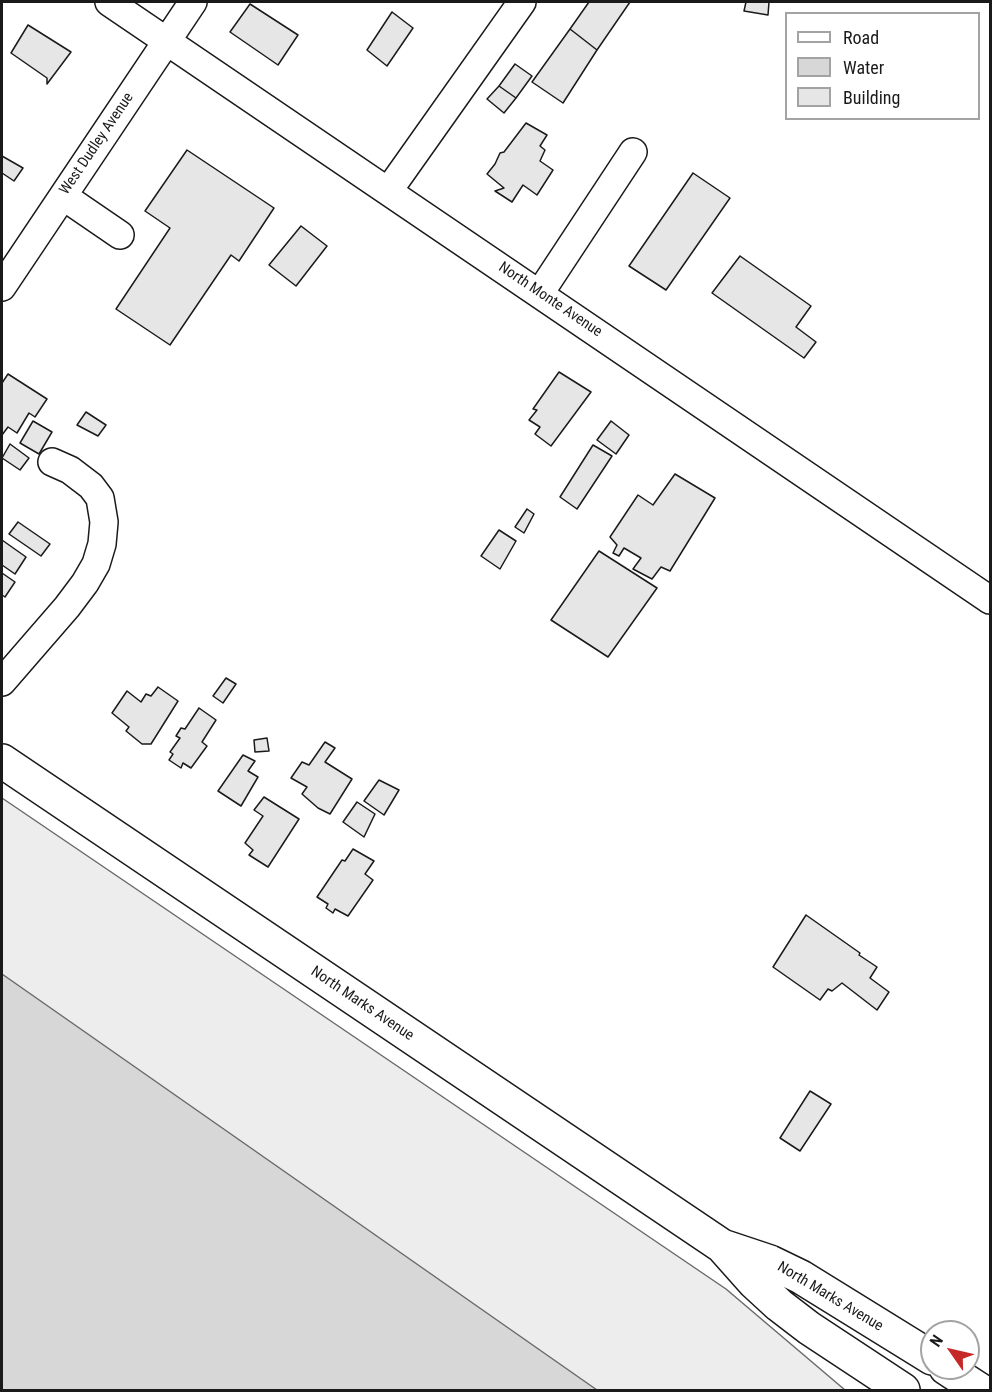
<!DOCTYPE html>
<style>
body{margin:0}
#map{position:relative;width:992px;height:1392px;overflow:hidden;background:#fff;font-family:"Roboto Condensed",sans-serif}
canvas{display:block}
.frame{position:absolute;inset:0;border:3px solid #1a1a1a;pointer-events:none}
.legend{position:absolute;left:785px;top:12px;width:195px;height:108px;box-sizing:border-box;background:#fff;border:2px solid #a3a3a3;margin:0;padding:8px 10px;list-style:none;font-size:18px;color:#1a1a1a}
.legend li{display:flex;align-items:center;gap:12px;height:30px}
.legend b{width:30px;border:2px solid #a3a3a3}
.north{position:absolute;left:920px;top:1320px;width:60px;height:60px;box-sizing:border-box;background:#fff;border:2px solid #a3a3a3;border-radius:50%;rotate:304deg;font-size:16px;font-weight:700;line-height:24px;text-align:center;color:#1a1a1a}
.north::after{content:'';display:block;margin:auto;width:21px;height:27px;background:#c62828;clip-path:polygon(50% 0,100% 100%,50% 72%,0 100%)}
</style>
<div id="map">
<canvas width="992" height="1392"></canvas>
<div class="frame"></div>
<ul class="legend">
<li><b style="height:8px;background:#fff"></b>Road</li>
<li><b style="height:16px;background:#d7d7d7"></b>Water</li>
<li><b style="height:16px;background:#e6e6e6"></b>Building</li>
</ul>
<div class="north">N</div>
</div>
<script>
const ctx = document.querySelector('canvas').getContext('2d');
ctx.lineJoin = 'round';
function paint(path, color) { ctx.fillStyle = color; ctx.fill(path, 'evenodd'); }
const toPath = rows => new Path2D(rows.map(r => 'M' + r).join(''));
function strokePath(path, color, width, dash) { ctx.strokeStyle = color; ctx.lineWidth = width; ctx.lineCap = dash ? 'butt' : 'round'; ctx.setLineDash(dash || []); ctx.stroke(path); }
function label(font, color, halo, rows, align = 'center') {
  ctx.font = font + ' "Roboto Condensed",sans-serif'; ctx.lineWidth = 4.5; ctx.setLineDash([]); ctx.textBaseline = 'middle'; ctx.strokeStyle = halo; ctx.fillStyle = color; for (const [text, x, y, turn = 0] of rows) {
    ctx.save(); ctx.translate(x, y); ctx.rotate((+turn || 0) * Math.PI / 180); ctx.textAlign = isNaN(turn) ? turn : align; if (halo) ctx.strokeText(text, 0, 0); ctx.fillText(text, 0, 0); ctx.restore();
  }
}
const built = toPath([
 [2,798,726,1289,845,1390,2,1390,2,798]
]);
const water = toPath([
 [2,974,597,1390,2,1390,2,974]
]);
const building = toPath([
 [589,2,630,2,597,50,570,29,589,2],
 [746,2,769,2,768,15,744,11,746,2],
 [250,4,298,35,278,65,230,32,250,4],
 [392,12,413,28,387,66,367,50,392,12],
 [28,25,71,52,47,84,47,78,11,53,28,25],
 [570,29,597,50,563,103,532,82,570,29],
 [515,64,532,76,516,98,499,86,515,64],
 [499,86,516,98,504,113,487,99,499,86],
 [526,123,547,135,540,146,545,150,540,161,553,170,537,195,523,185,512,202,495,191,504,188,487,174,495,164,500,153,504,152,526,123],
 [187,150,274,208,239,261,231,255,170,345,116,309,170,228,145,211,187,150],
 [2,156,23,168,14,181,2,173,2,156],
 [693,173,730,198,666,290,629,266,693,173],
 [301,226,327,246,296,286,269,265,301,226],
 [740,256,811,306,796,327,816,342,804,358,712,293,740,256],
 [559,372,591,392,551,446,535,434,540,427,529,420,537,410,533,409,559,372],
 [8,374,47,399,35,417,29,413,17,433,8,427,2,435,2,383,8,374],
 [86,412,106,425,98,436,77,425,86,412],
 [33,421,52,432,39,454,20,443,33,421],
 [611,421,629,435,616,454,597,440,611,421],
 [10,444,29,458,20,470,2,458,10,444],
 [593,445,612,456,577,509,560,497,593,445],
 [675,474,715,498,670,571,661,567,652,579,633,569,641,558,624,548,619,556,613,553,617,545,610,537,638,495,653,505,675,474],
 [527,509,534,514,524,533,515,527,527,509],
 [18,522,50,544,41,556,9,534,18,522],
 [499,530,516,541,500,569,481,556,499,530],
 [2,540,26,557,15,574,2,565,2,540],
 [599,551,657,588,608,657,551,620,599,551],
 [2,573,15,582,5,597,2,595,2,573],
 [226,678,236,684,223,703,213,696,226,678],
 [158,687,178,701,151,744,142,744,126,731,129,727,112,713,127,691,141,702,146,694,151,696,158,687],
 [199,708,216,720,202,742,207,746,191,768,183,763,181,768,169,760,173,754,170,752,180,738,176,736,181,728,185,729,199,708],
 [267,738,269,751,255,752,254,740,267,738],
 [325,742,335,748,325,762,352,779,330,814,318,808,302,794,307,787,291,778,302,762,309,765,325,742],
 [243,755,255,761,248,771,258,777,241,806,218,791,243,755],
 [379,780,399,790,384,815,364,801,379,780],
 [264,797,299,819,268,867,249,855,253,850,245,843,263,816,254,810,264,797],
 [357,802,375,814,364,837,343,822,357,802],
 [353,849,374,861,365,874,373,880,348,916,335,909,333,913,326,908,328,904,317,897,342,860,345,861,353,849],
 [806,915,860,953,859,955,877,967,870,978,889,992,877,1010,842,983,832,991,828,989,820,1000,773,967,806,915],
 [810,1091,831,1104,800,1151,780,1138,810,1091]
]);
const minor = toPath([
 [109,2,990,600],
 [389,190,522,2],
 [63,196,120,235],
 [2,287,193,2],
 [540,293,633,152],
 [2,682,67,607,85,583,96,564,102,544,104,522,100,498,91,486,70,470,52,462]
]);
const major = toPath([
 [2,761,722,1246,754,1282,779,1305,809,1328,903,1390],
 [722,1246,770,1262,801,1277,932,1358],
 [946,1368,980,1390]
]);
const streetNames = [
 ["West Dudley Avenue",97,144,-56],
 ["North Monte Avenue",550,300,34],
 ["North Marks Avenue",362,1004,34],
 ["North Marks Avenue",830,1297,31]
];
paint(built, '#ededed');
strokePath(built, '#6a6a6a', 1.5);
paint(water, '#d7d7d7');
strokePath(water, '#6a6a6a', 1.5);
paint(building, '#e6e6e6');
strokePath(building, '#1a1a1a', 1.5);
strokePath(minor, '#1a1a1a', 30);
strokePath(major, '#1a1a1a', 36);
strokePath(minor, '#fff', 27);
strokePath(major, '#fff', 33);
label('15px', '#1a1a1a', '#fff', streetNames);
</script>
